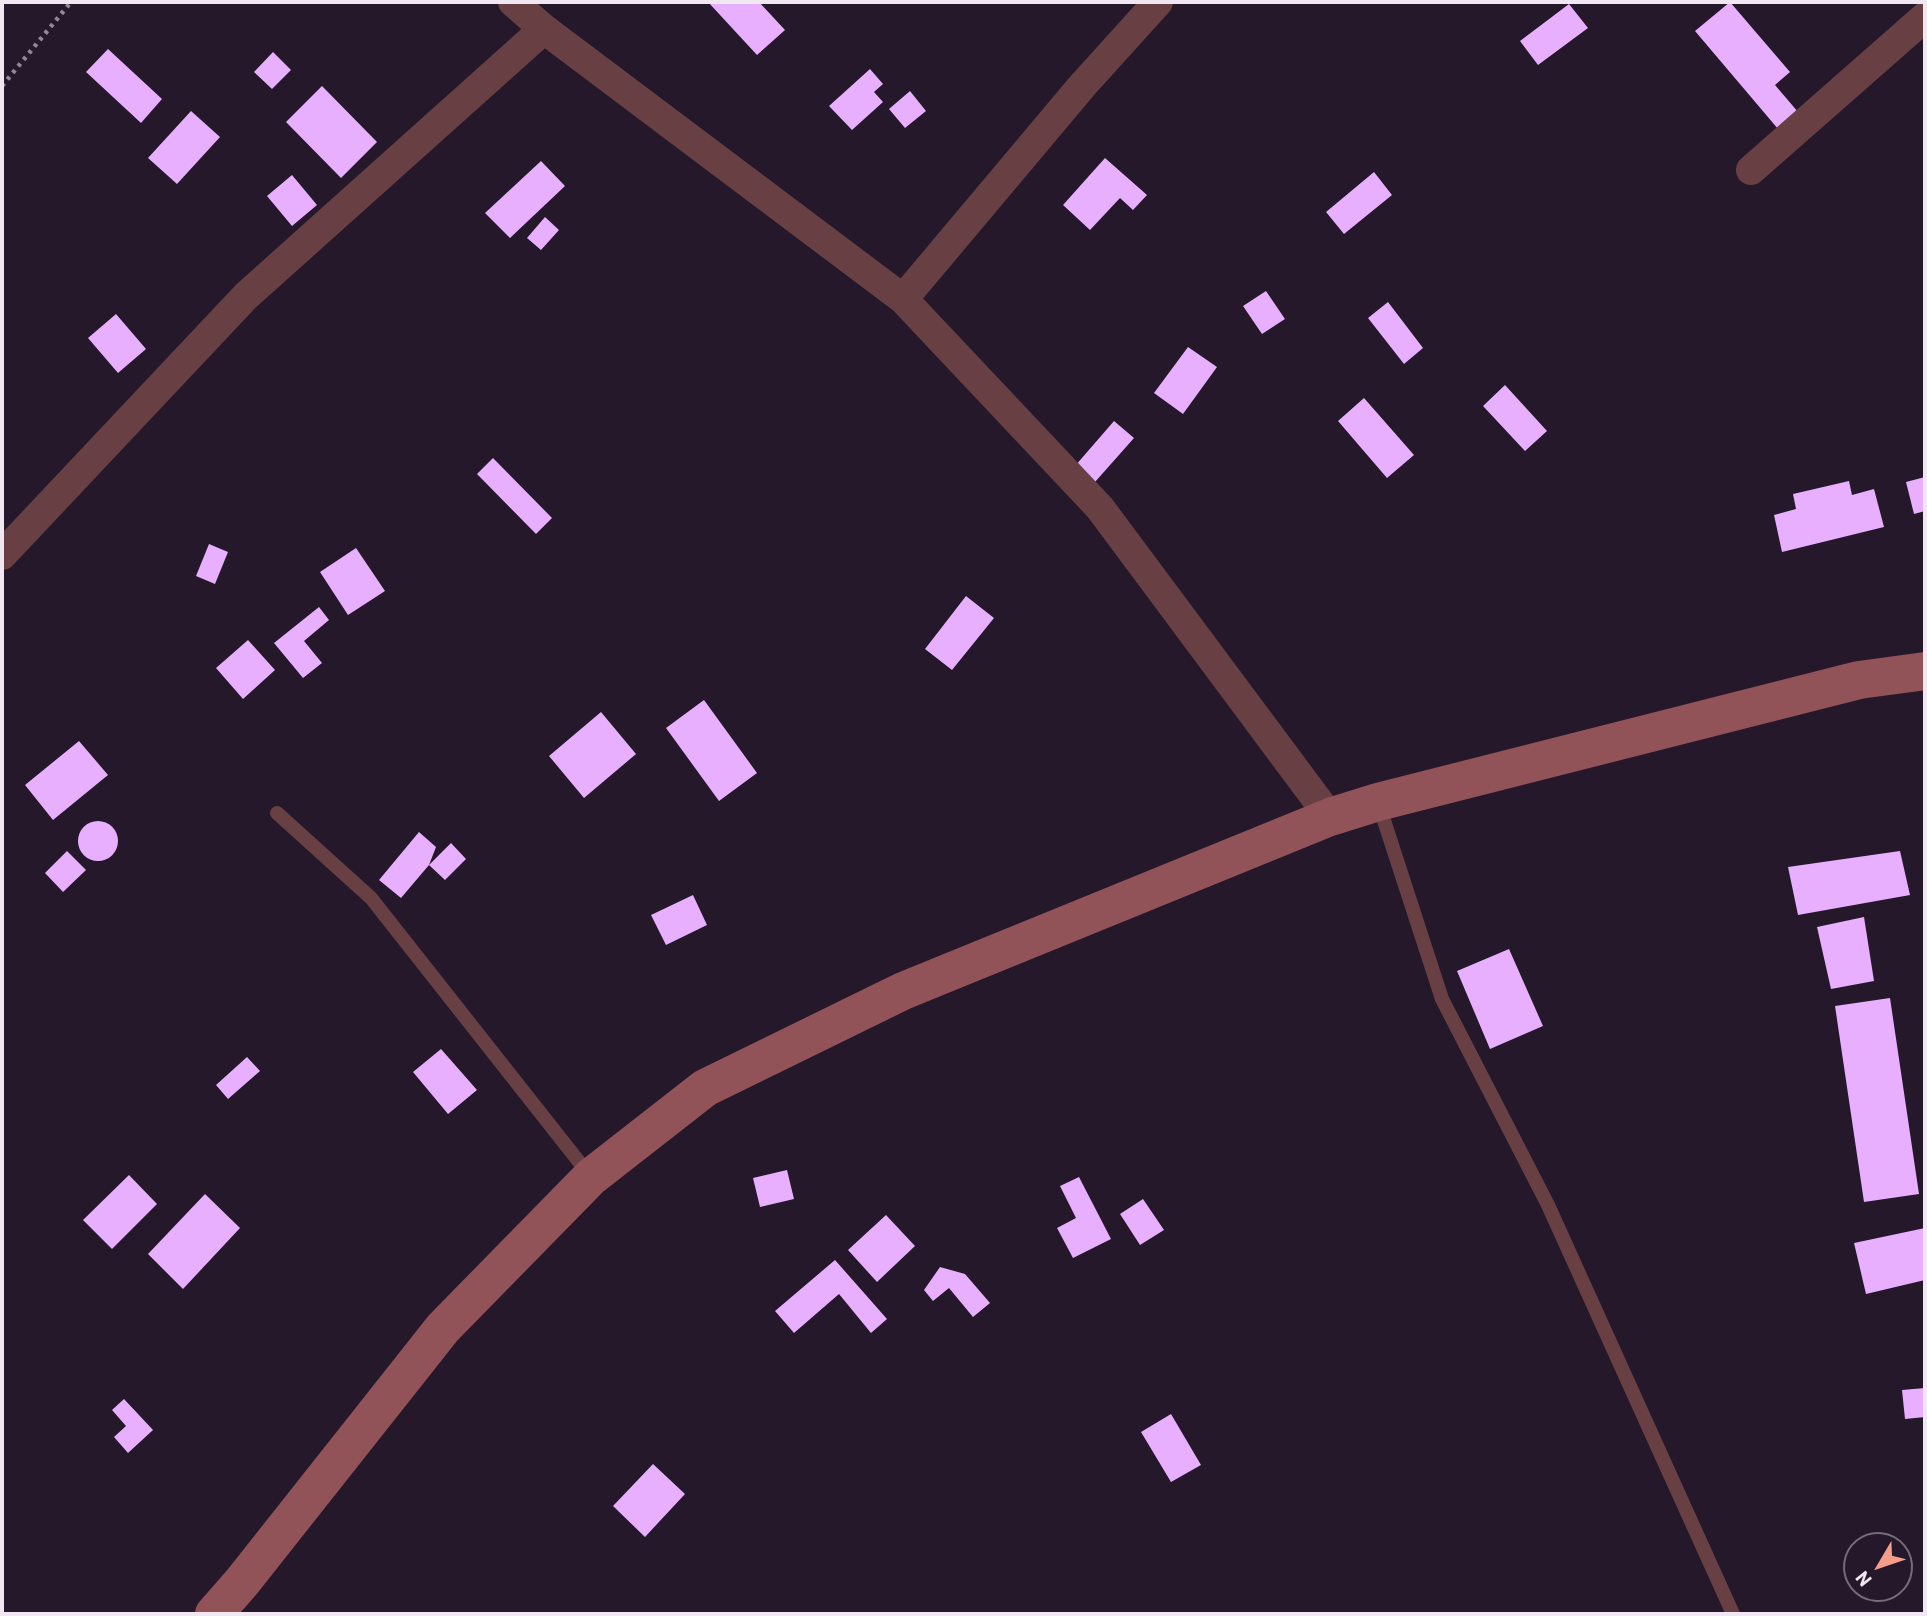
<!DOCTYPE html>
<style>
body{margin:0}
#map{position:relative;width:1927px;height:1616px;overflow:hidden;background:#25182a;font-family:Barlow,sans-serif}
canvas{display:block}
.frame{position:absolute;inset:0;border:4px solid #f0e7f3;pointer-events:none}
.north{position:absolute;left:1843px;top:1532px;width:70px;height:70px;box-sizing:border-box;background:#25182a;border:2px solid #766b7a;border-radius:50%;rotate:231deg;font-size:19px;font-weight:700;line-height:28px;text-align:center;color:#f0e7f3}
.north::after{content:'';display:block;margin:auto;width:24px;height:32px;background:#f49d8b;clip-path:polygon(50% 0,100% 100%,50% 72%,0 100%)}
</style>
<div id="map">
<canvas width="1927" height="1616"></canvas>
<div class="frame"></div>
<div class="north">N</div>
</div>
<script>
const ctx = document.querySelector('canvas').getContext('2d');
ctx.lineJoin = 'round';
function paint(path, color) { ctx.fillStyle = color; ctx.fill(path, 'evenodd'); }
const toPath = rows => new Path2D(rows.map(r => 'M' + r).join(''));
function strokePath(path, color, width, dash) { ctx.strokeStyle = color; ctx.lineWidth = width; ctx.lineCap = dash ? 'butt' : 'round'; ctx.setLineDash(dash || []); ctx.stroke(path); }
const building = toPath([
 [708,2,759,2,785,30,757,55],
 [1730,2,1790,72,1775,85,1804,119,1784,136,1695,31],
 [1569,4,1588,28,1538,65,1520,41],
 [108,49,162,99,141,123,86,72],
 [273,52,291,70,272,89,254,72],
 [870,69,883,84,874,92,883,102,852,130,829,106],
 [322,86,377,142,341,178,286,122],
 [910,91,926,111,905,128,889,109],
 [191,111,220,137,177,184,148,158],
 [1105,158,1147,195,1133,210,1120,198,1090,230,1063,205],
 [541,161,565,186,510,238,485,213],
 [1374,172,1392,195,1344,234,1326,212],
 [292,175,317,205,292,226,267,196],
 [545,217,559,230,541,250,527,238],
 [1266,291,1285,319,1262,334,1243,306],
 [1388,302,1423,348,1404,364,1368,318],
 [116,314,146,349,118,373,88,338],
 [1188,347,1217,367,1183,414,1154,393],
 [1505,385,1547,431,1525,451,1483,406],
 [1364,398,1414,455,1387,478,1338,421],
 [1114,421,1134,438,1095,482,1075,466],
 [493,458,552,518,536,534,477,474],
 [1925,477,1925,511,1914,514,1906,482],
 [1849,481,1852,495,1874,489,1884,527,1782,552,1774,515,1796,509,1793,494],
 [209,544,228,552,215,584,196,576],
 [356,548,385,591,348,615,320,572],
 [966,596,994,618,952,670,925,649],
 [319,607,329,620,304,641,322,663,303,678,274,643],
 [248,640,275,670,243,699,216,668],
 [704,700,757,773,719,801,666,728],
 [601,712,636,754,584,798,549,756],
 [79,741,108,775,53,820,25,785],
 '78 841a20 20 0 1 1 40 0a20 20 0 1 1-40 0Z',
 [419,832,436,847,429,865,401,898,379,880],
 [451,843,466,859,445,880,429,865],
 [67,851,86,870,63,892,45,873],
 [1900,851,1910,895,1798,915,1788,867],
 [693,895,707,925,666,945,651,915],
 [1864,917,1874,981,1831,989,1817,927],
 [1509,949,1543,1026,1490,1049,1457,971],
 [1890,998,1919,1194,1864,1202,1835,1006],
 [441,1049,477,1090,448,1114,413,1072],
 [247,1057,260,1071,228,1099,216,1085],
 [787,1170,794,1199,760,1207,753,1178],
 [129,1175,157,1204,112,1249,83,1220],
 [1079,1177,1111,1239,1073,1258,1057,1228,1076,1218,1060,1186],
 [205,1194,240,1228,183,1289,148,1254],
 [1143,1199,1164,1230,1140,1245,1120,1214],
 [886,1215,915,1246,877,1282,848,1250],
 [1925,1228,1925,1280,1866,1294,1854,1243],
 [835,1260,887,1319,871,1333,839,1294,794,1333,775,1311],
 [940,1267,965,1274,990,1303,973,1317,949,1288,933,1301,924,1290],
 [1925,1388,1925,1417,1905,1419,1902,1390],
 [124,1399,153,1430,128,1453,114,1437,126,1426,112,1410],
 [1171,1414,1201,1465,1171,1482,1141,1432],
 [653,1464,685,1494,645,1537,613,1506]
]);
const path = toPath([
 [2,86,71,2]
]);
const lane = toPath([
 [1378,802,1442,999,1548,1205,1733,1614],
 [277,813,371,898,591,1177]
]);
const street = toPath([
 [513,2,544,29,903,299,1100,508,1330,817],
 [1751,170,1925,17],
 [903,299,1082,86,1158,2],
 [2,555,246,296,544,29]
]);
const secondary = toPath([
 [214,1614,242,1582,443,1328,591,1177,705,1088,903,991,1330,817,1378,802,1859,680,1925,671]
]);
paint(building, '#e8affe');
strokePath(path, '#928796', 4.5, [3.5, 5]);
strokePath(lane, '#684044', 14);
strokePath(street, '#684044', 30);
strokePath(secondary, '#915258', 38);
</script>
